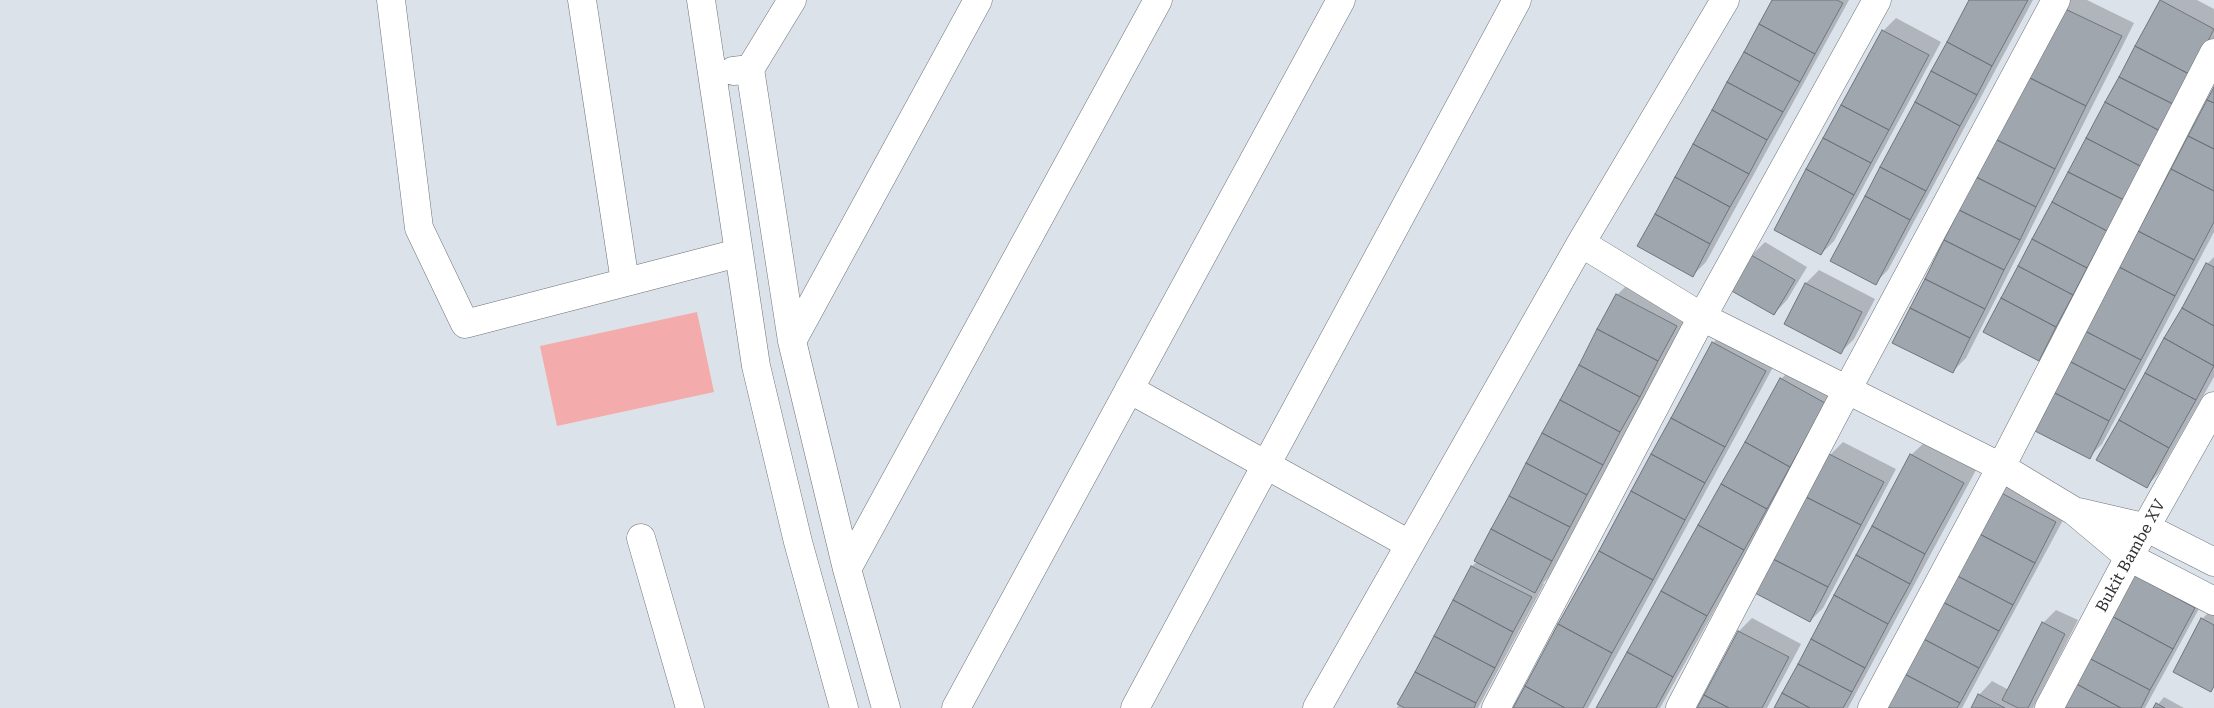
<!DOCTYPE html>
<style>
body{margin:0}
canvas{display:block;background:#dce2ea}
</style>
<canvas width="2214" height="708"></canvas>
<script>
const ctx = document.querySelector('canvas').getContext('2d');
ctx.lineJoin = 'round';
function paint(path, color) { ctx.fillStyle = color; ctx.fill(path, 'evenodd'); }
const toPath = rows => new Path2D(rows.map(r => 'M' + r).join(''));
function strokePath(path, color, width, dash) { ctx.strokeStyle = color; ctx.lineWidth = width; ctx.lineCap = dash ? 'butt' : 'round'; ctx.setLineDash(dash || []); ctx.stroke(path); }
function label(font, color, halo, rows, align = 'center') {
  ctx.font = font + ' "Roboto Serif",serif'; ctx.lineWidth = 4; ctx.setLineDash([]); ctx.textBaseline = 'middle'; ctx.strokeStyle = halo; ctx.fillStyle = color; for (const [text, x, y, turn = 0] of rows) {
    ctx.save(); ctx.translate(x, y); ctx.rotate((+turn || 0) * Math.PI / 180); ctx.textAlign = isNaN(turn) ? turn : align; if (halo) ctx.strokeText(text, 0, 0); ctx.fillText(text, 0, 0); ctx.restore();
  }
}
const green = toPath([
 [697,312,714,392,557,426,540,346]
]);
const shadow = toPath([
 [1773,0,1849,0,1706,262,1693,275],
 [1971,0,2033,0,1888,270,1875,283],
 [2070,0,2087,0,2134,23,1966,358,1953,371,2062,8],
 [2162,0,2197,0,2214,9,2214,41,2051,346,2038,359],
 [1896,18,1941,42,1834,241,1821,254,1883,31],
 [2214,89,2214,232,2102,444,2089,457],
 [1765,242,1807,267,1787,300,1774,314,1732,290,1752,255],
 [2214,257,2214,377,2159,473,2146,487,2207,264],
 [1819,270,1875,299,1854,339,1841,352,1785,323,1806,283],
 [1630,282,1689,313,1548,578,1543,583,1544,584,1478,708,1397,708,1472,566,1478,561,1617,295],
 [1726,330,1778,358,1588,708,1515,708,1713,343],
 [1794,366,1837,390,1660,708,1598,708,1781,379],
 [1843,442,1896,469,1823,608,1810,621,1830,455],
 [1925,442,1976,470,1848,708,1775,708,1911,455],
 [2006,476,2069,509,1962,708,1876,708],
 [2145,561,2207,594,2145,708,2058,708],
 [2214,607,2214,687,2210,691,2202,619],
 [2056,610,2078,620,2033,708,1972,708,1979,695,1992,681,2009,690,2043,623],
 [1752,618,1801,644,1767,708,1699,708,1739,631],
 [2164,697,2184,708,2155,708]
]);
const building = toPath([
 [1772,0,1837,0,1843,3,1815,54,1759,24,1772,0],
 [1969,0,2028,0,1992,66,1947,42,1969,0],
 [2160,0,2214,29,2191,75,2135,46,2160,0],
 [2061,7,2122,36,2086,106,2026,76,2061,7],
 [1759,24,1815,54,1800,82,1744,52,1759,24],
 [1882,30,1929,55,1889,130,1841,105,1882,30],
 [1947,42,1992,66,1977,95,1931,71,1947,42],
 [2135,46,2191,75,2175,105,2119,77,2135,46],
 [1744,52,1800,82,1783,112,1727,82,1744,52],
 [1931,71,1977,95,1960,126,1915,102,1931,71],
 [2026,76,2086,106,2055,169,1995,139,2026,76],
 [2119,77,2175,105,2160,131,2105,102,2119,77],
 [1727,82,1783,112,1767,140,1712,110,1727,82],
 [2214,87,2214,103,2207,100,2214,87],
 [2207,100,2214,103,2214,149,2188,136,2207,100],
 [1915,102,1960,126,1926,191,1880,167,1915,102],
 [2105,102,2160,131,2142,167,2086,138,2105,102],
 [1841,105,1889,130,1871,163,1823,138,1841,105],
 [1712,110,1767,140,1749,174,1693,144,1712,110],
 [2188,136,2214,149,2214,191,2171,169,2188,136],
 [1823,138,1871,163,1854,195,1806,169,1823,138],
 [2086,138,2142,167,2124,200,2068,172,2086,138],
 [1995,139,2055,169,2036,207,1976,177,1995,139],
 [1693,144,1749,174,1730,207,1675,177,1693,144],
 [1880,167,1926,191,1910,220,1865,196,1880,167],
 [1806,169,1854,195,1821,255,1774,230,1806,169],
 [2171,169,2214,191,2214,222,2194,260,2138,231,2171,169],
 [2068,172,2124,200,2107,231,2052,202,2068,172],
 [1675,177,1730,207,1710,244,1655,214,1675,177],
 [1976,177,2036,207,2020,240,1959,210,1976,177],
 [1865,196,1910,220,1876,285,1830,261,1865,196],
 [2052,202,2107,231,2087,268,2032,239,2052,202],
 [1959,210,2020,240,2004,270,1944,240,1959,210],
 [1655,214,1710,244,1693,277,1637,246,1655,214],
 [2138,231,2194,260,2175,296,2119,267,2138,231],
 [2032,239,2087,268,2073,295,2018,266,2032,239],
 [1944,240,2004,270,1985,309,1925,279,1944,240],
 [1751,255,1795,280,1774,315,1730,290,1751,255],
 [2206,263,2214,267,2214,326,2182,308,2206,263],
 [2018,266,2073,295,2056,327,2001,298,2018,266],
 [2119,267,2175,296,2141,360,2085,331,2119,267],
 [1925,279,1985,309,1970,338,1910,308,1925,279],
 [1805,283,1862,312,1841,354,1784,324,1805,283],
 [1616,294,1677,326,1658,361,1597,329,1616,294],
 [2001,298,2056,327,2039,361,1983,332,2001,298],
 [1910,308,1970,338,1953,373,1892,343,1910,308],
 [2182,308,2214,326,2214,366,2164,338,2182,308],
 [1597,329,1658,361,1640,397,1579,365,1597,329],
 [2085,331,2141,360,2125,390,2069,361,2085,331],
 [2164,338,2214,366,2196,400,2145,373,2164,338],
 [1712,342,1766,371,1725,447,1671,418,1712,342],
 [2069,361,2125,390,2109,421,2053,392,2069,361],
 [1579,365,1640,397,1620,432,1560,400,1579,365],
 [2145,373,2196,400,2169,448,2119,420,2145,373],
 [1780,378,1825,403,1790,467,1745,442,1780,378],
 [2053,392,2109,421,2090,459,2033,430,2053,392],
 [1560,400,1620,432,1603,465,1542,433,1560,400],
 [1671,418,1725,447,1705,483,1651,454,1671,418],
 [2119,420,2169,448,2147,488,2096,460,2119,420],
 [1542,433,1603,465,1587,495,1526,463,1542,433],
 [1745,442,1790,467,1767,509,1721,484,1745,442],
 [1651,454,1705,483,1685,520,1631,491,1651,454],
 [1829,454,1884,482,1861,525,1806,497,1829,454],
 [1910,454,1964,483,1925,554,1872,526,1910,454],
 [1526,463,1587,495,1570,527,1509,496,1526,463],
 [1721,484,1767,509,1744,550,1698,525,1721,484],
 [1992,488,2056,522,2035,563,1970,529,1992,488],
 [1631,491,1685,520,1653,580,1599,551,1631,491],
 [1509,496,1570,527,1552,561,1491,529,1509,496],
 [1806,497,1861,525,1828,587,1773,559,1806,497],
 [1698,525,1744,550,1707,616,1661,591,1698,525],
 [1872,526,1925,554,1910,584,1856,555,1872,526],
 [1491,529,1552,561,1535,593,1474,561,1491,529],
 [1970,529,2035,563,2013,605,1948,571,1970,529],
 [1599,551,1653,580,1612,653,1558,624,1599,551],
 [1856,555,1910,584,1888,624,1834,595,1856,555],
 [1773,559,1828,587,1810,622,1755,593,1773,559],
 [1471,566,1532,597,1513,632,1453,600,1471,566],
 [1948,571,2013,605,1999,631,1933,597,1948,571],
 [2131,573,2195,608,2173,649,2108,614,2131,573],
 [1661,591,1707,616,1673,677,1627,652,1661,591],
 [1834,595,1888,624,1865,668,1811,639,1834,595],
 [1933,597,1999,631,1979,668,1914,634,1933,597],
 [1453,600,1513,632,1495,668,1434,636,1453,600],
 [2108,614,2173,649,2150,690,2085,656,2108,614],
 [2201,618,2214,625,2214,686,2211,692,2173,672,2201,618],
 [2042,622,2065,634,2028,708,2018,708,2002,700,2042,622],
 [1558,624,1612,653,1583,708,1565,708,1525,686,1558,624],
 [1738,631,1789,657,1762,708,1729,708,1704,695,1738,631],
 [1914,634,1979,668,1960,703,1895,669,1914,634],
 [1434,636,1495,668,1476,703,1415,672,1434,636],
 [1811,639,1865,668,1852,692,1798,664,1811,639],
 [1627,652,1673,677,1656,708,1596,708,1627,652],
 [2085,656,2150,690,2141,708,2121,708,2071,681,2085,656],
 [1798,664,1852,692,1843,708,1810,708,1782,693,1798,664],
 [1895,669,1960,703,1957,708,1874,708,1895,669],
 [1415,672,1476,703,1474,708,1405,708,1397,704,1415,672],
 [2071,681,2121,708,2057,708,2071,681],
 [1525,686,1565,708,1513,708,1525,686],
 [1782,693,1810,708,1774,708,1782,693],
 [1978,694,2005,708,1971,708,1978,694],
 [1704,695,1729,708,1697,708,1704,695],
 [2156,703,2165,708,2153,708,2156,703]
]);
const street = toPath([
 [391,0,419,228,465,324,738,253],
 [582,0,625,282],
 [701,0,756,366,798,542,844,708],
 [750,69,792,341,847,569,886,708],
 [733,71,750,69,792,0],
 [1581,243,1702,317,2001,467,2074,511,2129,557,2214,601],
 [792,341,978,0],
 [1129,389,1409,544],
 [2078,512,2147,528,2214,562],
 [641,538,690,708],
 [847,569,1158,0],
 [956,708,1341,0],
 [1135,708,1517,0],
 [1317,708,1581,243,1725,0],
 [1496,708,1702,317,1877,0],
 [1680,708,1847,390,2056,0],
 [1872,708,2001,467,2214,53],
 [2049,708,2129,557,2214,406]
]);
const streetNames = [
 ["Bukit Bambe XV",2131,556,-61]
];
paint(green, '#f3acab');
paint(shadow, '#0003');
paint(building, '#a0a6ad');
strokePath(building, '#70757c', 1);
strokePath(street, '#6d7379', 29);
strokePath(street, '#fff', 28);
label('16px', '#2d2f32', '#fff', streetNames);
</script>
